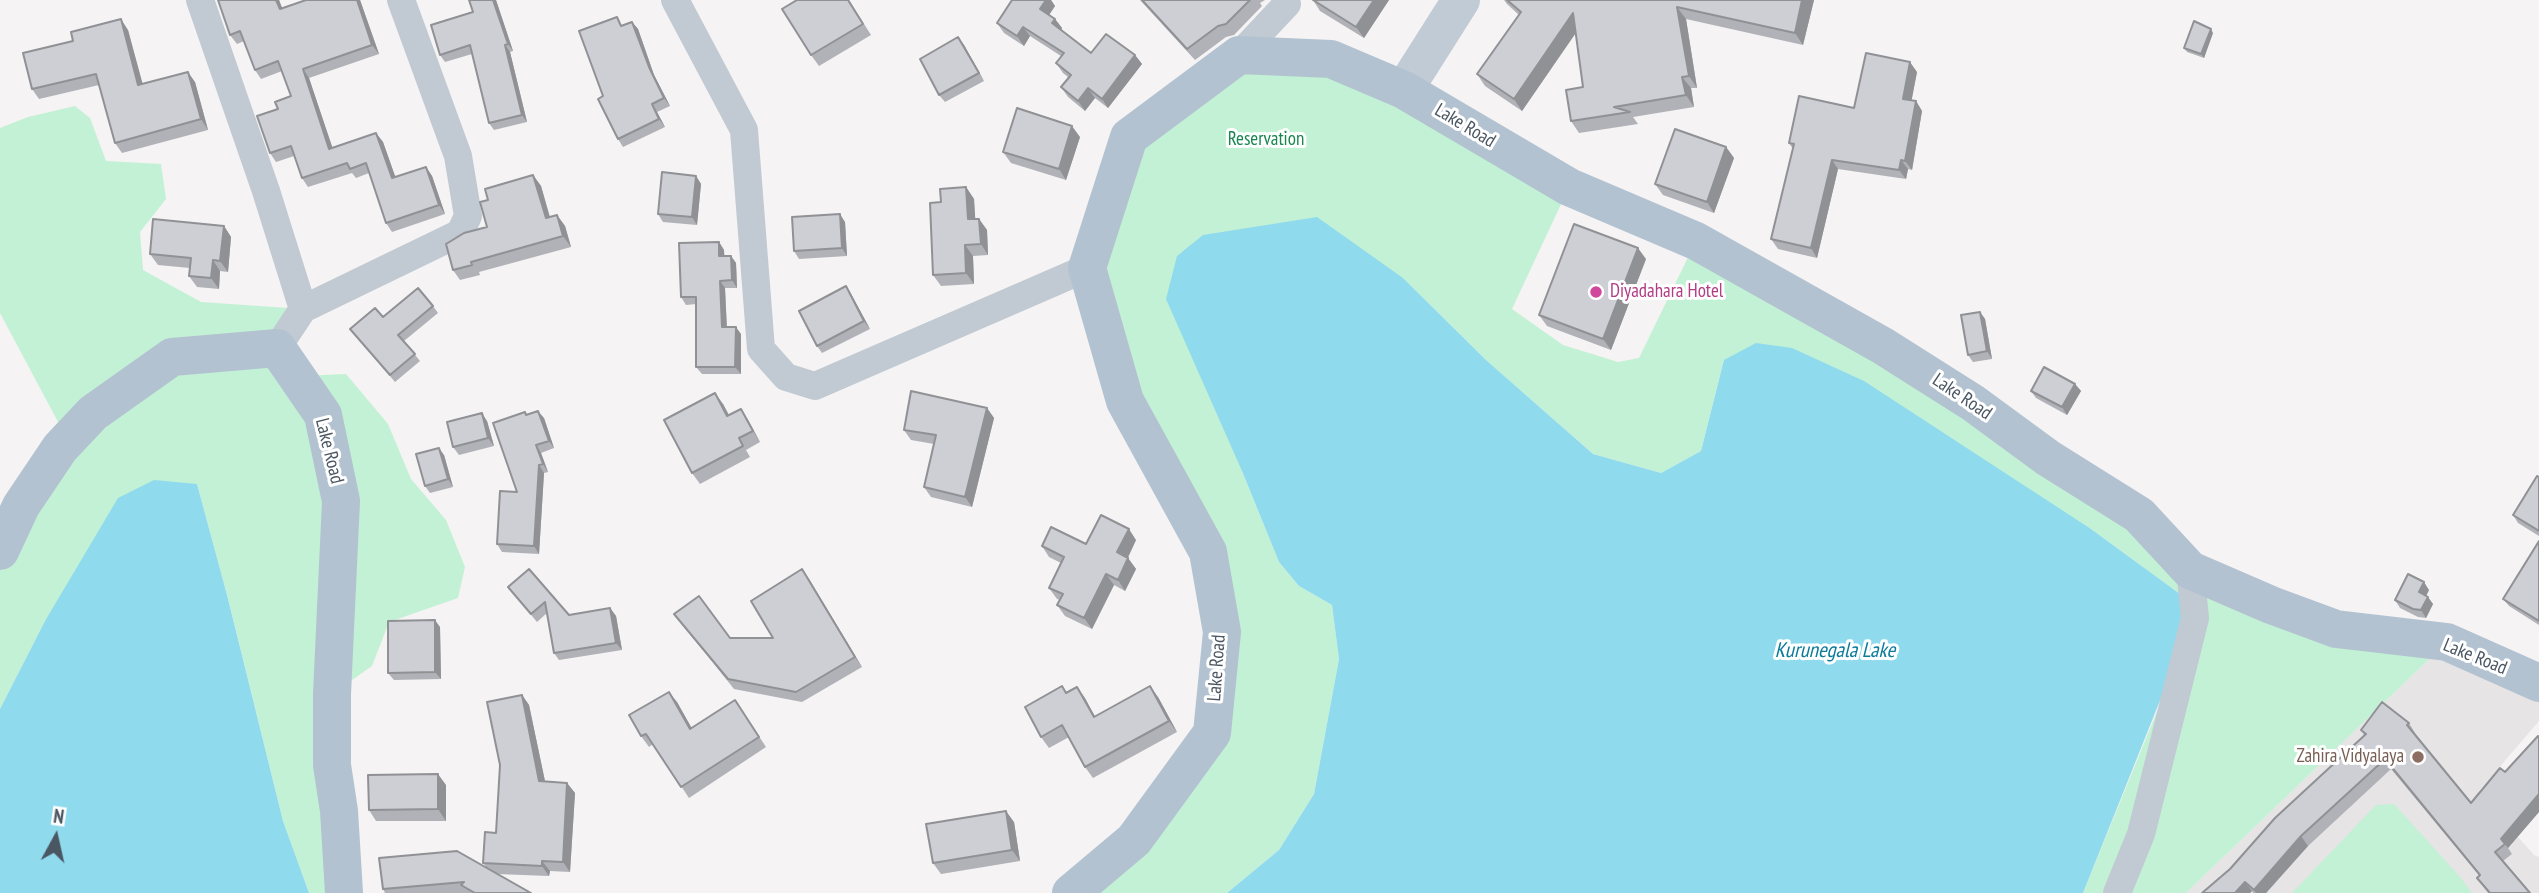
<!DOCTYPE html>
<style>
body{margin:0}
#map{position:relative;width:2539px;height:893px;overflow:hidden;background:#f5f3f3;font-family:"PT Sans Narrow",sans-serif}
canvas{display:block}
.north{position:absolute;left:21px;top:802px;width:70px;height:70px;-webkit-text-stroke:5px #fff;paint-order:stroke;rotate:8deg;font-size:19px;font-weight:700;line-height:28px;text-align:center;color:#4a5661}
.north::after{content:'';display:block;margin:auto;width:24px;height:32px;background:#4a5661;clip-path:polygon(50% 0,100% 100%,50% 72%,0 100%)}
</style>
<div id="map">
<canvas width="2539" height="893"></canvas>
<div class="north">N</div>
</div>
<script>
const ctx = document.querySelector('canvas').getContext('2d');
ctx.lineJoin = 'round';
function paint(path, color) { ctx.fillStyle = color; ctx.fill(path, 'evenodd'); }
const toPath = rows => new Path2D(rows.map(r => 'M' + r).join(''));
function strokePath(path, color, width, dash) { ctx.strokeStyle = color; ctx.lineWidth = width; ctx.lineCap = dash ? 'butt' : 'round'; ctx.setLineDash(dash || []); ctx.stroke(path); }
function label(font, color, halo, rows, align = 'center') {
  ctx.font = font + ' "PT Sans Narrow",sans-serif'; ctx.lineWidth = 6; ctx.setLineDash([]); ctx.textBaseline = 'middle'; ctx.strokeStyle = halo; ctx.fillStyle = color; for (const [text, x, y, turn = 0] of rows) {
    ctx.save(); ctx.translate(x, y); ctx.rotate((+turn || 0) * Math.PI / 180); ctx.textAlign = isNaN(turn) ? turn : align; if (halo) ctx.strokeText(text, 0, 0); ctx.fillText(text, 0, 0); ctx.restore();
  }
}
const education = toPath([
 [2447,642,2539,683,2539,721,2478,792,2534,855,2539,857,2539,893,2186,893]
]);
const green = toPath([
 [1239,55,1331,59,1569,187,1512,309,1563,345,1618,362,1639,358,1696,241,2190,570,2447,642,2186,893,2083,893,2195,618,2180,594,2091,529,1724,360,1701,451,1661,473,1593,454,1486,360,1403,278,1242,471,1279,562,1299,586,1332,605,1339,659,1314,794,1279,850,1227,893,1071,893,1212,733,1222,632,1087,268,1129,137],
 [75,106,90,118,106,161,161,164,166,199,140,232,143,270,201,302,303,309,278,349,301,376,346,374,388,424,411,479,446,520,465,567,458,598,389,622,372,666,332,694,344,893,309,893,283,821,227,595,197,484,45,621,0,709,0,551,65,435,0,313,0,128,28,117],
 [2394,804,2461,878,2472,893,2292,893,2376,805]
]);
const water = toPath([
 [1317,217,1403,278,1486,360,1593,454,1661,473,1701,451,1724,360,1756,343,1792,348,1864,381,2091,529,2180,594,2184,625,2177,658,2083,893,1227,893,1279,850,1314,794,1339,659,1332,605,1299,586,1279,562,1242,471,1166,299,1177,256,1203,235],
 [154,480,197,484,227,595,283,821,309,893,0,893,0,709,45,621,118,498]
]);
const street = toPath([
 [200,0,266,191,303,309,277,348],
 [675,0,744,130,761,349,786,377,815,386,1087,268],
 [1239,55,1287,4,1285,0],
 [303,309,460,233,468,216,458,156,401,0],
 [2117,893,2141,834,2195,618,2190,570]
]);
const secondary = toPath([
 [1404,90,1461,0]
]);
const primary = toPath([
 [0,551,21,506,60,448,93,413,172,357,277,348,323,415,341,501,332,694,332,765,339,811,344,893],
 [1071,893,1134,840,1212,733,1222,632,1208,552,1125,401,1087,268,1129,137,1239,55,1331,59,1404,90,1569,187,1696,241,1883,346,1973,403,2048,458,2139,515,2190,570,2271,605,2336,629,2447,642,2539,683]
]);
const wall = toPath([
 [218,0,279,0,282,8,306,0,360,0,379,54,309,78,332,148,376,133,383,142,395,177,426,167,432,176,445,214,392,232,386,223,369,173,356,178,352,173,308,187,302,178,294,156,276,162,270,153,278,109,291,96,282,71,261,79,255,70,244,41,237,44,230,35],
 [496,0,513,51,510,52,527,122,494,130,489,123,472,54,445,62,440,55,473,12],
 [849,0,871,35,819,66,811,55],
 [1012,0,1051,0,1055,6,1049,15,1055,19,1062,28,1061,30,1091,53,1135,55,1142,64,1108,108,1095,98,1085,111,1068,97,1061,87,1068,77,1063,73,1056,63,1061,56,1030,36,1024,46,1004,33,997,23],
 [1140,0,1265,0,1260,3,1262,6,1234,35,1226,37,1195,60],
 [1313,0,1389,0,1364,38,1320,11],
 [1504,0,1814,0,1803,45,1686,19,1697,88,1691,88,1694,107,1633,117,1638,124,1579,133,1571,121,1583,87,1576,33,1522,111,1485,86,1477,74,1519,15,1507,4],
 [632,22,638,29,654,75,670,106,657,112,665,127,623,147,618,139,623,25],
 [128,30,142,84,195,82,208,130,122,153,115,143,99,85,39,99,32,89],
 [2213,33,2204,58,2187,52,2184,48],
 [964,45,984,81,945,102,939,95],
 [1917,72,1911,101,1916,101,1922,111,1912,170,1908,169,1906,179,1838,169,1817,258,1778,249,1771,239,1793,149,1789,143,1854,108],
 [1080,137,1066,180,1011,163,1003,152],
 [1726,147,1734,158,1714,213,1663,195,1655,184],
 [533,175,541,186,550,217,557,215,565,226,571,247,479,272,480,275,460,280,453,270,487,227,488,200],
 [696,176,701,184,697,225,663,222,658,214],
 [966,187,974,199,975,219,979,219,987,230,988,255,973,256,974,284,941,286,933,275,941,202],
 [845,222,847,256,799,259,794,251],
 [224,226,231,237,228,272,220,271,219,289,197,287,189,276,190,268,158,265,150,254],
 [719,242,724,250,724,256,731,256,736,263,737,288,725,288,727,327,741,334,741,374,702,374,696,367,696,304,686,305,681,297],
 [1646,259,1611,350,1547,326,1539,315],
 [846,286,851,294,870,329,822,353,817,346],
 [433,306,438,313,404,341,420,361,395,382,350,329,383,317],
 [1980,312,1985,319,1992,359,1973,362,1968,355],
 [2075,384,2081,391,2067,415,2036,398,2031,391],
 [723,404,729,415,748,420,760,442,746,450,750,457,700,484,692,473],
 [987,408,994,418,972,507,931,497,924,487,934,444,911,440,904,430],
 [527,415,544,418,554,448,541,453,548,472,544,473,539,554,502,552,497,544,517,492],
 [487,421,494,446,459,455,453,447],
 [444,455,453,487,430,493,425,486],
 [2539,477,2539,536,2518,523,2513,515],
 [1136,540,1128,558,1136,569,1125,591,1114,585,1092,629,1065,616,1057,605,1060,600,1057,599,1049,588,1061,563,1049,557,1042,546],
 [2539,541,2539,625,2509,606,2503,599],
 [529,569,569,615,610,608,616,616,622,650,559,660,554,653,547,613,537,622,508,587],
 [802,569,862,667,802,702,734,689,674,614,730,638,773,638],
 [2429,590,2426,596,2433,604,2426,618,2418,617,2400,608,2395,600],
 [440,627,441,679,394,680,388,673],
 [1062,686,1066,693,1077,687,1095,716,1158,697,1177,732,1093,778,1085,767,1069,737,1049,748,1041,737],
 [522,695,529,705,545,781,567,783,575,793,570,872,550,871,549,876,497,874,531,893,385,893,383,889,486,867,483,863,496,833],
 [735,700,766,747,689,798,653,744,649,747,641,736,677,702,691,728],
 [2409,723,2415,733,2415,734,2471,803,2505,772,2539,737,2539,812,2508,848,2512,854,2503,861,2530,893,2488,893,2477,878,2479,875,2391,769,2308,846,2266,893,2253,893,2252,891,2250,893,2202,893,2230,869,2364,735,2361,730],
 [446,785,446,821,376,821,369,810],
 [1014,822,1020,861,941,874,933,863]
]);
const shadedWall = toPath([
 [276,0,279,0,286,18,280,9],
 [357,0,360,0,379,54,372,45],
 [493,0,496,0,513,51,508,44],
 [1046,0,1051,0,1055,6,1047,18,1040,9],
 [1374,0,1389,0,1364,38,1356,27],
 [1802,0,1814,0,1803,45,1795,33],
 [1677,7,1686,19,1697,88,1689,76],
 [1573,13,1581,25,1522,111,1514,99],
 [121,19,128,30,146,96,138,85],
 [1055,19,1062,28,1059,33,1052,23],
 [632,22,638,29,654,75,670,106,664,98,649,67],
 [1023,27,1030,36,1024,46,1017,36],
 [2211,29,2213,33,2204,58,2201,54],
 [958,37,964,45,984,81,979,73],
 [505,45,510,52,527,122,522,115],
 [1135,55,1142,64,1108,108,1102,99],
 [1910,62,1917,72,1910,109,1903,99],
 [303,69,309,78,336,158,329,149],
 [188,72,195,82,208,130,201,119],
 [1682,77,1691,88,1694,107,1686,95],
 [1088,88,1095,98,1085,111,1078,101],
 [1916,101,1922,111,1912,170,1905,161],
 [652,104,657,112,665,127,659,119],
 [1072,126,1080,137,1066,180,1059,169],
 [376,133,383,142,399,187,392,178],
 [1726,147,1734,158,1714,213,1707,202],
 [1832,160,1838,169,1817,258,1811,248],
 [1901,160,1908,169,1906,179,1899,170],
 [426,167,432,176,445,214,439,205],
 [533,175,541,186,553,229,546,218],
 [696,176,701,184,697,225,692,217],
 [966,187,974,199,976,230,968,219],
 [840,214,845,222,847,256,842,248],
 [557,215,565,226,571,247,563,236],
 [979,219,987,230,988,255,981,244],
 [224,226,231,237,228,272,220,261],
 [719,242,724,250,725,264,719,256],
 [965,245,973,256,974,284,966,273],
 [1638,248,1646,259,1611,350,1603,339],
 [731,256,736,263,737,288,732,280],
 [213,260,220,271,219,289,211,278],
 [720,281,725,288,727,334,722,327],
 [846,286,851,294,870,329,864,321],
 [1980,312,1985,319,1992,359,1987,351],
 [736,327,741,334,741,374,735,367],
 [2075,384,2081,391,2067,415,2062,407],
 [715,393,723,404,735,427,727,416],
 [987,408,994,418,972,507,965,497],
 [741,409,748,420,760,442,753,431],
 [538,411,544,418,554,448,549,441],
 [482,413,487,421,494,446,488,438],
 [536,445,541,453,548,472,543,464],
 [439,448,444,455,453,487,448,479],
 [539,465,544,473,539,554,534,546],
 [1129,529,1136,540,1125,563,1117,552],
 [1128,558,1136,569,1125,591,1118,580],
 [802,569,809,579,862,667,855,657],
 [1106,574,1114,585,1092,629,1084,618],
 [2424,582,2429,590,2424,600,2419,592],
 [2428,597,2433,604,2426,618,2421,610],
 [610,608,616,616,622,650,616,643],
 [435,620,440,627,441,679,435,672],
 [1150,686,1158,697,1177,732,1169,721],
 [1077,687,1085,698,1101,728,1094,717],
 [669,692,677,702,698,739,690,729],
 [522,695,529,705,547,791,539,781],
 [438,774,446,785,446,821,438,809],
 [567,783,575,793,570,872,563,862],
 [2539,794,2539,812,2508,848,2501,839],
 [1006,811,1014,822,1020,861,1012,850],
 [2301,836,2308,846,2266,893,2256,893,2254,890],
 [542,861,550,871,549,876,542,866],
 [2245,882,2252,891,2250,893,2235,893]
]);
const building = toPath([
 [218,0,276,0,280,9,306,0,357,0,372,45,303,69,329,149,376,133,392,178,426,167,439,205,386,223,366,163,350,169,347,163,302,178,291,146,270,153,257,116,278,109,275,102,291,96,278,61,255,70,240,31,230,35,218,0],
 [469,0,493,0,508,44,505,45,522,115,489,123,470,45,440,55,431,25,473,12,469,0],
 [797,0,848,0,863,24,811,55,782,9,797,0],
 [1012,0,1046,0,1040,9,1055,19,1052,23,1091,53,1106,34,1135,55,1102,99,1088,88,1078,101,1061,87,1071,75,1056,63,1064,53,1023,27,1017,36,997,23,1012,0],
 [1142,0,1250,0,1226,24,1218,26,1187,49,1142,0],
 [1313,0,1374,0,1356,27,1313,0],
 [1507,0,1802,0,1795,33,1677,7,1689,76,1682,77,1686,95,1614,107,1630,112,1571,121,1566,90,1583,87,1573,13,1514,99,1477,74,1521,12,1507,0],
 [617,17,621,26,632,22,649,67,664,98,652,104,659,119,618,139,598,99,603,96,579,31,617,17],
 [121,19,138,85,188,72,201,119,115,143,96,74,32,89,23,53,73,41,71,32,121,19],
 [2194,21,2211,29,2201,54,2184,48,2194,21],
 [958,37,979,73,939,95,920,59,958,37],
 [1866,53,1910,62,1903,99,1916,101,1905,161,1901,160,1899,170,1832,160,1811,248,1771,239,1794,144,1789,143,1799,96,1854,108,1866,53],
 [1017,108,1072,126,1059,169,1003,152,1017,108],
 [1675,129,1726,147,1707,202,1655,184,1675,129],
 [662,172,696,176,692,217,658,214,662,172],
 [533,175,546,218,557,215,563,236,471,262,472,265,453,270,446,244,464,233,487,227,480,202,488,200,485,189,533,175],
 [966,187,968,219,979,219,981,244,965,245,966,273,933,275,930,203,941,202,940,189,966,187],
 [840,214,842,248,794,251,792,217,840,214],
 [153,219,224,226,220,261,213,260,211,278,189,276,191,258,150,254,153,219],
 [1574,224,1638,248,1603,339,1539,315,1574,224],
 [719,242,719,256,731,256,732,280,720,281,722,327,736,327,735,367,696,367,696,297,681,297,679,243,719,242],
 [846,286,864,321,817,346,799,311,846,286],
 [418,288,433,306,398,335,415,354,390,375,350,329,375,308,383,317,418,288],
 [1980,312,1987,351,1968,355,1961,315,1980,312],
 [2044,367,2075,384,2062,407,2031,391,2044,367],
 [911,391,987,408,965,497,924,487,936,435,904,430,911,391],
 [715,393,727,416,741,409,753,431,739,438,743,446,692,473,664,420,715,393],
 [538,411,549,441,536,445,543,464,539,465,534,546,497,544,500,491,517,492,493,423,525,412,526,415,538,411],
 [482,413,488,438,453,447,447,422,482,413],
 [439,448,448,479,425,486,416,454,439,448],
 [2537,476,2539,477,2539,531,2513,515,2537,476],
 [1101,515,1129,529,1117,552,1128,558,1118,580,1106,574,1084,618,1057,605,1063,594,1049,588,1064,557,1042,546,1051,527,1086,544,1101,515],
 [2539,541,2539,621,2503,599,2539,541],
 [529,569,569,615,610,608,616,643,554,653,545,602,531,614,508,587,529,569],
 [802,569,855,657,796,692,728,679,674,614,699,596,730,638,773,638,751,601,802,569],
 [2408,574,2424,582,2419,592,2428,597,2421,610,2413,609,2395,600,2408,574],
 [435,620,435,672,388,673,388,621,435,620],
 [1062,686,1066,693,1077,687,1094,717,1150,686,1169,721,1085,767,1062,725,1041,737,1025,707,1062,686],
 [669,692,690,729,735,700,759,737,681,787,646,734,641,736,629,715,669,692],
 [522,695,539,781,567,783,563,862,542,861,542,866,483,863,485,832,496,833,500,765,487,702,522,695],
 [2382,702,2409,723,2407,725,2471,803,2500,768,2505,772,2538,736,2539,737,2539,794,2501,839,2505,844,2495,852,2530,893,2490,893,2477,878,2480,875,2385,759,2301,836,2254,890,2245,882,2235,893,2202,893,2230,869,2275,818,2366,734,2361,730,2382,702],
 [438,774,438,809,369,810,368,775,438,774],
 [1006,811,1012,850,933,863,926,824,1006,811],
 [457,851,531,893,475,893,461,885,464,882,383,889,379,858,457,851]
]);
const markers = [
 [1596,292,7,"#d1479c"],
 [2418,757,7,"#8d6e63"]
];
const streetNames = [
 ["Lake Road",1465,126,31],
 ["Lake Road",1962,397,34],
 ["Lake Road",329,451,76],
 ["Lake Road",2475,657,22],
 ["Lake Road",1217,668,-86]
];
const parkNames = [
 ["Reservation",1266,140]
];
const hotelNames = [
 ["Diyadahara Hotel",1610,292]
];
const educationNames = [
 ["Zahira Vidyalaya",2404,757]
];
const waterNames = [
 ["Kurunegala Lake",1835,651]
];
paint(education, '#e6e4e5');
paint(green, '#c3f1d5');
paint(water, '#90daee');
strokePath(street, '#c1cad2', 28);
strokePath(secondary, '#c1cbd6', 38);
strokePath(primary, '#b3c2d1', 38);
paint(wall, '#b0b2b7');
paint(shadedWall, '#909195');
paint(building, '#cdcfd5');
strokePath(building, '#909195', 2);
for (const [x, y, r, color] of markers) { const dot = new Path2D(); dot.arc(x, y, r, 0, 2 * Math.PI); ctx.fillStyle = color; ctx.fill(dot); strokePath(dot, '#fff', 2.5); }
label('19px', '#4a5661', '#fff', streetNames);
label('19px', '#17864f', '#fff', parkNames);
label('19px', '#b23c85', '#fff', hotelNames, 'left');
label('19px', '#785e54', '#fff', educationNames, 'right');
label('italic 21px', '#0c7c9b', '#fff', waterNames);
</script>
